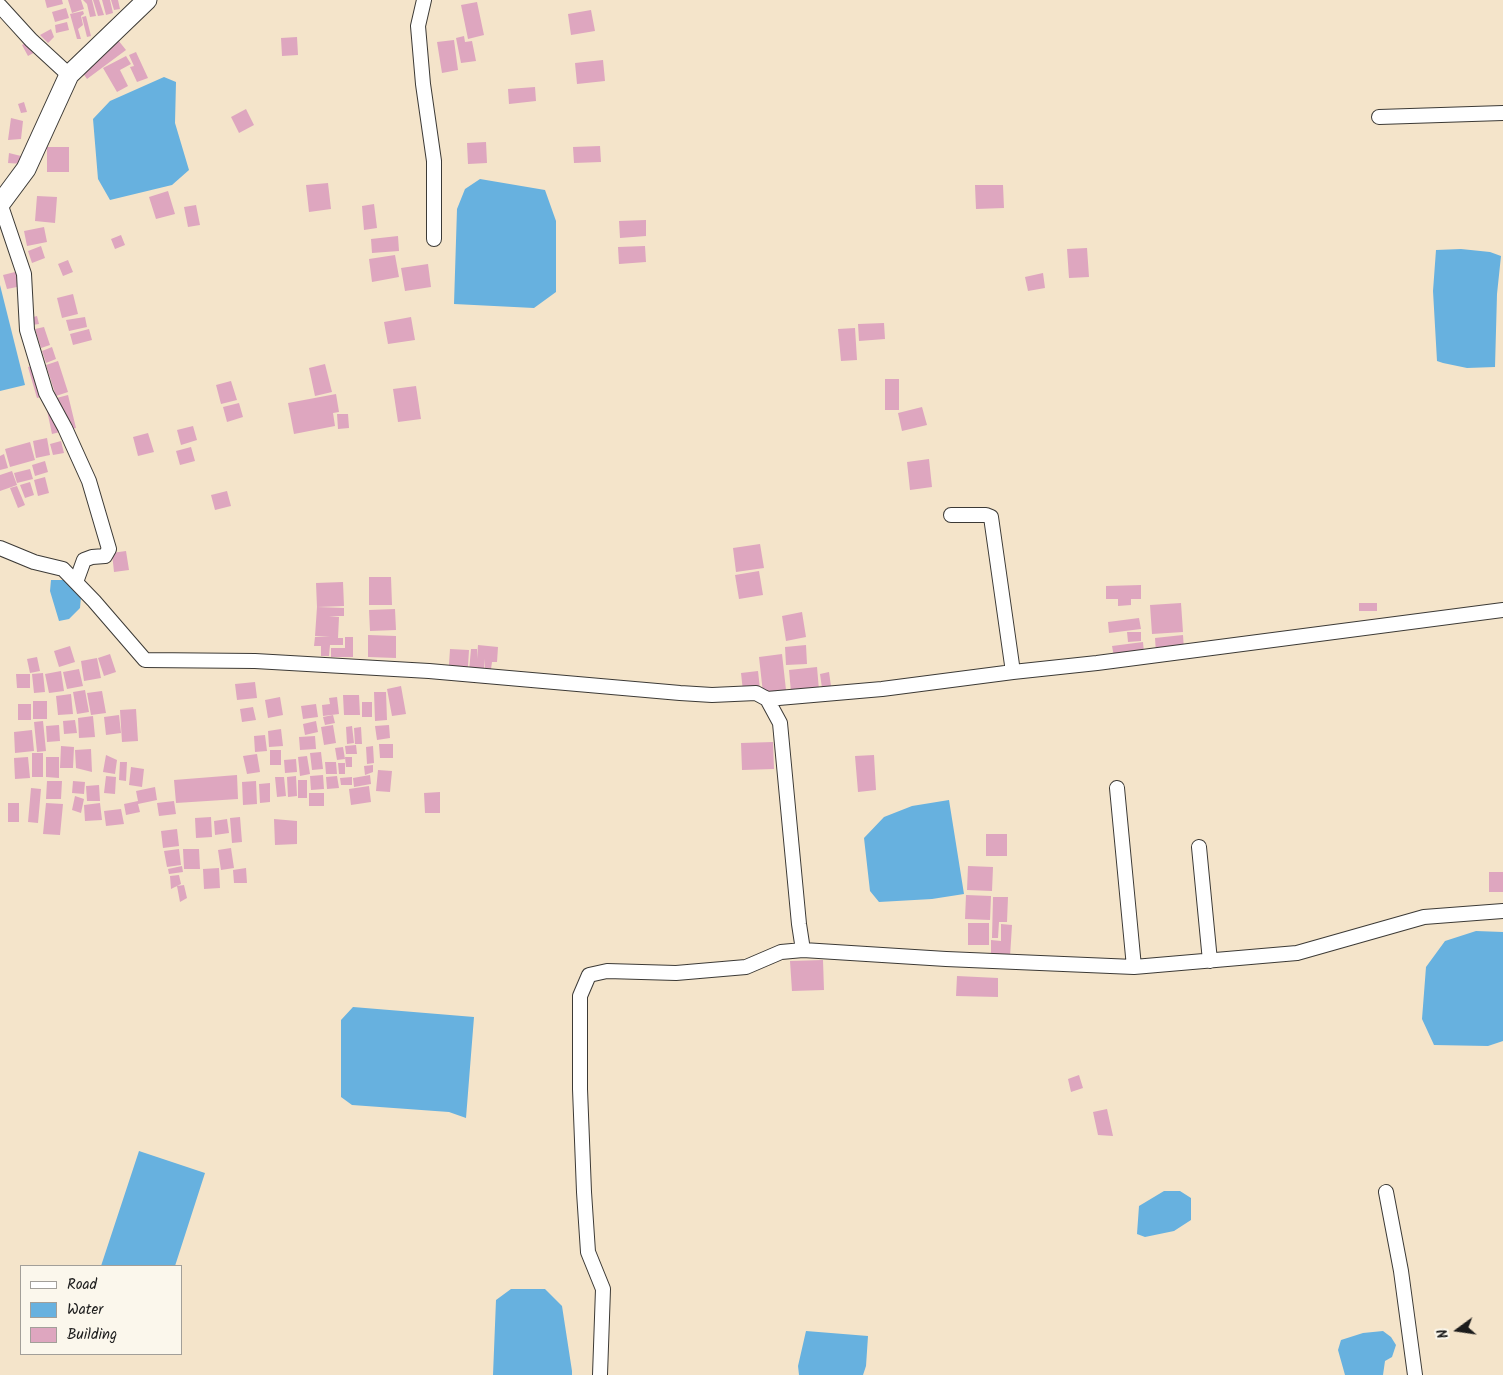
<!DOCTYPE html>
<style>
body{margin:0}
#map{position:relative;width:1503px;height:1375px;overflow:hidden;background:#f4e4ca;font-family:Kalam,sans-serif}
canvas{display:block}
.legend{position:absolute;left:20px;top:1265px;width:162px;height:90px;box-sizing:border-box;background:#fbf7ec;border:1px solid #a29f99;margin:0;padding:6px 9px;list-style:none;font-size:15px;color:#1c1c1c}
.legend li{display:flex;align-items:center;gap:10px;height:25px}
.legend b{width:25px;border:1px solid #a29f99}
.north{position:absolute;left:1433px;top:1305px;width:50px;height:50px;-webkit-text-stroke:4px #fbf7ec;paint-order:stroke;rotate:256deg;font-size:14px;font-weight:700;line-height:20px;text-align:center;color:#1c1c1c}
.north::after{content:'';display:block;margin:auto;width:18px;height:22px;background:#1c1c1c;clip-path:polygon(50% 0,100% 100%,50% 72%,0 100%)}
</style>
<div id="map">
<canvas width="1503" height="1375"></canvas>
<ul class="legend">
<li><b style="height:6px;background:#fff"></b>Road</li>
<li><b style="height:14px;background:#67b1df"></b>Water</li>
<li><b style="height:14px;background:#dea6bf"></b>Building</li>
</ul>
<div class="north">N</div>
</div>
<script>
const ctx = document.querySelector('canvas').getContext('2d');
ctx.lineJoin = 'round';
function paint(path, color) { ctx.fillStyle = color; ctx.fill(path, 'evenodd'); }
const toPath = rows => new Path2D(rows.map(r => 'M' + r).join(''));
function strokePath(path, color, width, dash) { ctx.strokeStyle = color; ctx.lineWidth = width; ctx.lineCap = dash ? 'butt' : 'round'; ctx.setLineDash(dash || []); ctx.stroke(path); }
const water = toPath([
 [164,77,176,82,175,123,189,170,172,185,110,200,98,179,93,119,110,101],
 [480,179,545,190,556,221,556,292,534,308,454,304,457,209,465,189],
 [1461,249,1490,252,1501,256,1497,294,1495,367,1467,368,1443,363,1437,361,1433,291,1436,250],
 [0,285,25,385,0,391],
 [51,580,64,580,75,586,81,597,80,608,69,619,59,621,50,591],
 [949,800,964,894,932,899,879,902,870,891,864,838,884,817,912,806],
 [1476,931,1503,932,1503,1041,1488,1046,1434,1045,1422,1019,1426,967,1445,941],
 [353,1007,474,1017,466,1118,449,1112,352,1105,341,1097,341,1020],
 [139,1151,205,1173,175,1266,101,1266],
 [1164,1191,1180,1191,1191,1198,1191,1220,1174,1231,1145,1237,1137,1234,1139,1206],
 [511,1289,545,1289,562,1306,572,1371,572,1375,493,1375,496,1300],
 [806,1331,868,1336,866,1366,863,1375,799,1375,798,1366],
 [1383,1331,1391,1337,1396,1345,1392,1357,1385,1361,1383,1375,1345,1375,1338,1350,1341,1340,1363,1333]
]);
const building = toPath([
 [45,0,62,0,63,4,47,8],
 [68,0,81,0,84,9,72,13],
 [83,0,92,0,96,16,90,17,87,4],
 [93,0,99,0,104,15,98,16],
 [102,0,110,0,113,13,106,15],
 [111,0,118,0,120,9,114,10],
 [477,2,484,35,468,39,461,5],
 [66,8,69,18,55,22,52,12],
 [591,10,595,31,571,35,568,14],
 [83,11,84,14,81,16,83,25,78,29,81,39,77,39,70,14],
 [86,16,91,36,87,37,82,17],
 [67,22,69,30,56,33,55,25],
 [51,29,54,37,48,43,40,35],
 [464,36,465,42,472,41,476,61,461,63,456,38],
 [36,37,46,46,28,56,22,45],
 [297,37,298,55,282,56,281,38],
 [118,40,126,50,87,79,80,69],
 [454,40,458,70,442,73,437,42],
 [136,52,148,78,137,82,130,67,134,66,129,55],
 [126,56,131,64,120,70,128,86,117,92,103,68],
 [603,60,605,81,577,84,575,63],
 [535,87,536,101,509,104,508,89],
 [24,102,27,112,21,113,18,104],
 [246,109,254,125,239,133,231,117],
 [11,118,23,121,21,139,8,140],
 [486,142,487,163,468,164,467,143],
 [600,146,601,162,574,163,573,147],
 [47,147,69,147,69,172,47,172],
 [9,153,25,157,23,164,8,163],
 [328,183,331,209,309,212,306,185],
 [975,185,1003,185,1004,208,976,209],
 [168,191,175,214,156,219,149,197],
 [37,196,57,197,55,223,35,221],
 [374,204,377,228,364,230,362,206],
 [196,205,200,225,188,227,184,207],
 [646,220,646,236,620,238,619,221],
 [44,227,47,242,27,246,24,231],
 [121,235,125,245,115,249,111,239],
 [398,236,399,251,372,253,371,239],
 [41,246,45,258,32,263,28,251],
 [645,246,646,262,619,264,618,247],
 [1087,248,1089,277,1069,278,1067,249],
 [395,255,399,277,372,282,369,259],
 [68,260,73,272,63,276,58,264],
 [428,264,431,287,405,291,401,268],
 [19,271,22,286,7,289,3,275],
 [1043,273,1045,288,1028,291,1025,277],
 [73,294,78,314,62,318,57,298],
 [37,316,39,324,32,325,30,318],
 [85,317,87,327,69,331,66,320],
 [411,317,415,340,388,344,384,322],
 [884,323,885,339,859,341,858,324],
 [44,327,50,345,41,348,35,329],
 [855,328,857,360,841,361,838,329],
 [89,329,92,340,73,345,70,334],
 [52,347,56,359,46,363,42,351],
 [58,361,68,392,56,396,46,365],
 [44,363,53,394,37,398,28,367],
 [325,364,332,392,315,396,309,368],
 [885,379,899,379,899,410,885,410],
 [231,381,237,400,221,404,216,385],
 [416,386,421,419,398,422,393,389],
 [336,394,339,412,333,413,335,426,294,434,288,403],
 [68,395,76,428,52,434,45,401],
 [239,403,243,417,227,422,223,407],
 [922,407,927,425,902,431,898,413],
 [337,414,348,414,349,428,338,429],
 [193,426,197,440,181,445,177,430],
 [148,433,154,452,138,456,133,437],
 [47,438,50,455,36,458,33,441],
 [61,441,64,453,53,455,50,444],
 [30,442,35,460,10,467,5,449],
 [191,447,195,461,180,465,176,451],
 [4,454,8,468,0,470,0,456],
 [929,459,932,487,910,490,907,462],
 [45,461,48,472,35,476,32,465],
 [30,469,33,479,17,483,14,473],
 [12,471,17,485,0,491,0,475],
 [45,477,49,493,38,496,34,480],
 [30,482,34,495,25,498,20,485],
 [17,486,25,505,18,508,10,488],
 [227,491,231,506,215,510,211,495],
 [760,544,764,568,736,572,733,548],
 [126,551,129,570,114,572,112,553],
 [759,571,763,595,739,599,735,575],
 [369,577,391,577,392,605,369,605],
 [343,582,344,606,317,607,316,583],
 [1141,585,1141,599,1131,599,1131,605,1118,606,1118,599,1106,599,1106,586],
 [1181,603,1183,632,1152,634,1150,605],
 [1359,603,1377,603,1377,611,1359,611],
 [317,607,344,608,344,616,329,616,339,617,338,638,343,638,343,645,330,645,329,656,321,656,321,646,314,646,315,637,330,637,315,636],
 [395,609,396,630,370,631,369,610],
 [802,612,806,637,786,641,782,616],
 [1139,618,1141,629,1109,633,1108,622],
 [1127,632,1141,632,1141,641,1128,642],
 [368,635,396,636,396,658,368,657],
 [1183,635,1184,650,1156,653,1155,638],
 [345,637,353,637,353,657,331,657,331,648,345,648],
 [1143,642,1144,653,1114,657,1112,646],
 [478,645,498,647,497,662,492,662,491,669,485,668,485,659,484,670,492,671,491,684,468,682,471,649,477,649,477,659],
 [806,645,807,664,786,665,785,647],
 [70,646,75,662,59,667,54,651],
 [450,649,469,650,467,682,448,680],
 [110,654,116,672,104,676,98,658],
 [782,654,786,690,763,693,759,657],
 [37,657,40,671,30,673,27,659],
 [97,658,101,678,84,681,81,661],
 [817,667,819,690,791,692,789,670],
 [79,669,83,686,67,689,63,672],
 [61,671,64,691,49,693,45,674],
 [758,671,760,689,743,691,741,673],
 [829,672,831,686,822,688,820,674],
 [43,673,45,692,34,693,32,674],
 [16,674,30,674,30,688,17,688],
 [255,682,257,698,237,700,235,684],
 [401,686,406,714,392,716,387,689],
 [85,690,89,712,77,714,73,692],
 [102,691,106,713,91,715,87,693],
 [374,692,386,692,387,720,375,721],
 [71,694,73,714,58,715,56,696],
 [343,695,359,695,360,715,344,715],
 [280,697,283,715,268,718,265,700],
 [337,697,339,714,323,716,322,705,330,704,329,698],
 [33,701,47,701,47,719,33,719],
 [362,702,372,702,372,717,362,717],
 [18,704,31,704,31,720,18,720],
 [316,704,318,717,303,719,301,706],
 [253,707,256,720,242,722,240,709],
 [136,709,138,741,122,742,120,710],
 [119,715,121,733,106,735,104,717],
 [333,715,335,723,325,725,323,717],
 [93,716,95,737,79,738,78,718],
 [75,720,77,733,64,734,63,721],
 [43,721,46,751,37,752,34,722],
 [316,721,318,732,305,735,303,724],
 [59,725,60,741,47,742,46,726],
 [333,725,336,743,324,745,321,727],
 [389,725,390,738,377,740,375,726],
 [352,726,354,743,347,744,346,727],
 [361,727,362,744,355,744,354,728],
 [281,729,283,746,269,747,268,731],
 [32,730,34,751,15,753,14,732],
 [265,735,267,751,255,752,254,736],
 [315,736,316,749,300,750,299,737],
 [773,742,774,769,742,770,741,743],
 [379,744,393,744,393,758,380,758],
 [356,745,357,754,346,754,345,746],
 [61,746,74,747,73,768,60,768],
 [373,746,374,763,367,764,366,747],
 [343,747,345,759,337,760,335,748],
 [91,749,92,772,76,768,75,750],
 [270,750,281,750,281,765,270,765],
 [321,752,323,769,312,770,310,753],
 [32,753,43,753,43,777,32,777],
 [257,754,260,772,247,774,243,756],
 [106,755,117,760,115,774,103,772],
 [874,755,876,790,858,792,855,756],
 [307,756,310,774,300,776,298,757],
 [28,757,30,778,15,779,14,758],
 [46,757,59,757,59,778,46,777],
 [345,757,352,757,352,767,346,767],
 [296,759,297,772,285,773,284,760],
 [120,762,127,762,126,781,119,780],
 [325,762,336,762,337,774,326,774],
 [338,763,345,763,345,774,339,774],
 [373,765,373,772,365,775,364,766],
 [131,767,144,769,142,787,129,785],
 [378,770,392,771,390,792,376,791],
 [237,775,238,799,176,803,174,780],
 [323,775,324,789,311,790,310,776],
 [370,775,371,784,354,787,353,778],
 [106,776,116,777,115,794,104,793],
 [296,776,297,796,288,797,287,777],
 [337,776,339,788,327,789,326,777],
 [275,777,284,777,286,796,277,797],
 [352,777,352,785,341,785,340,778],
 [298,780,307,780,307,798,298,798],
 [47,781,62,781,61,799,46,799],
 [73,781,85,782,84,794,72,793],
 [256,781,257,804,243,805,242,782],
 [270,783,270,802,260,803,259,784],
 [99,785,100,801,87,801,86,786],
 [369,786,371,802,351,805,349,789],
 [155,787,157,800,138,804,140,812,126,815,124,804,138,801,136,791],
 [31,788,41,789,38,823,28,822],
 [440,792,440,813,425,813,424,793],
 [309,793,324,793,324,806,309,806],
 [75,796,84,799,81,813,72,810],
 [174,801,176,814,159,816,157,803],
 [8,803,19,803,19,822,8,822],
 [46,803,63,804,60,835,43,834],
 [100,803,102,820,85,821,84,805],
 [121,809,124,824,106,826,104,811],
 [211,817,212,837,196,838,195,818],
 [240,817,242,842,232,843,230,818],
 [227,819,229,833,215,835,214,821],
 [274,819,297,821,297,844,275,845],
 [177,829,179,846,163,848,161,831],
 [986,834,1007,834,1007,856,986,856],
 [231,848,234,868,221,870,218,850],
 [179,849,181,865,167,867,164,851],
 [183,849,199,849,200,869,184,869],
 [182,866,183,872,169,874,168,869],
 [968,866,993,867,992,891,967,890],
 [219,868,220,888,204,889,203,869],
 [246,868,247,883,234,883,233,870],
 [1489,872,1503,872,1503,892,1489,892],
 [179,875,181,884,171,889,170,876],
 [184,885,187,898,180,902,177,886],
 [966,895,991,896,990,920,965,919],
 [993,897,1008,897,1007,922,999,922,998,938,992,938],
 [968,923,989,923,989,945,968,945],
 [1001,924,1012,925,1010,957,991,956,991,940,1001,941],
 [823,960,824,990,792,991,790,961],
 [957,976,998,978,998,997,956,996],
 [1079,1075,1083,1088,1071,1092,1068,1079],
 [1107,1109,1113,1136,1098,1135,1093,1112]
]);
const street = toPath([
 [424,0,418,26,423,84,434,161,434,239],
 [0,6,31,40,69,75],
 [1379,117,1503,113],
 [0,203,24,274,27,330,46,393,65,428,89,481,109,549,105,556,92,557,84,560,76,582],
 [951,515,986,515,991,517,1013,672],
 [0,548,34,562,63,569,94,601,145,660,255,661,429,671,680,693,712,695,756,693,767,699,780,723,799,924,803,950,946,959,1134,967,1297,953,1424,917,1503,911],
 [767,699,882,689,1013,672,1097,663,1503,610],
 [1117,788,1134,967],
 [1199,847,1210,961],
 [1386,1192,1401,1271,1415,1375],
 [600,1375,603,1289,588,1252,584,1192,580,1089,580,996,589,975,607,971,676,973,746,967,781,952,803,950]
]);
const secondary = toPath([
 [0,204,26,169,69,75,147,0]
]);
paint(water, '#67b1df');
paint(building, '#dea6bf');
strokePath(street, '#3c3a36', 16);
strokePath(secondary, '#3c3a36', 21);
strokePath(street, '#fff', 14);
strokePath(secondary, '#fff', 19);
</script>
